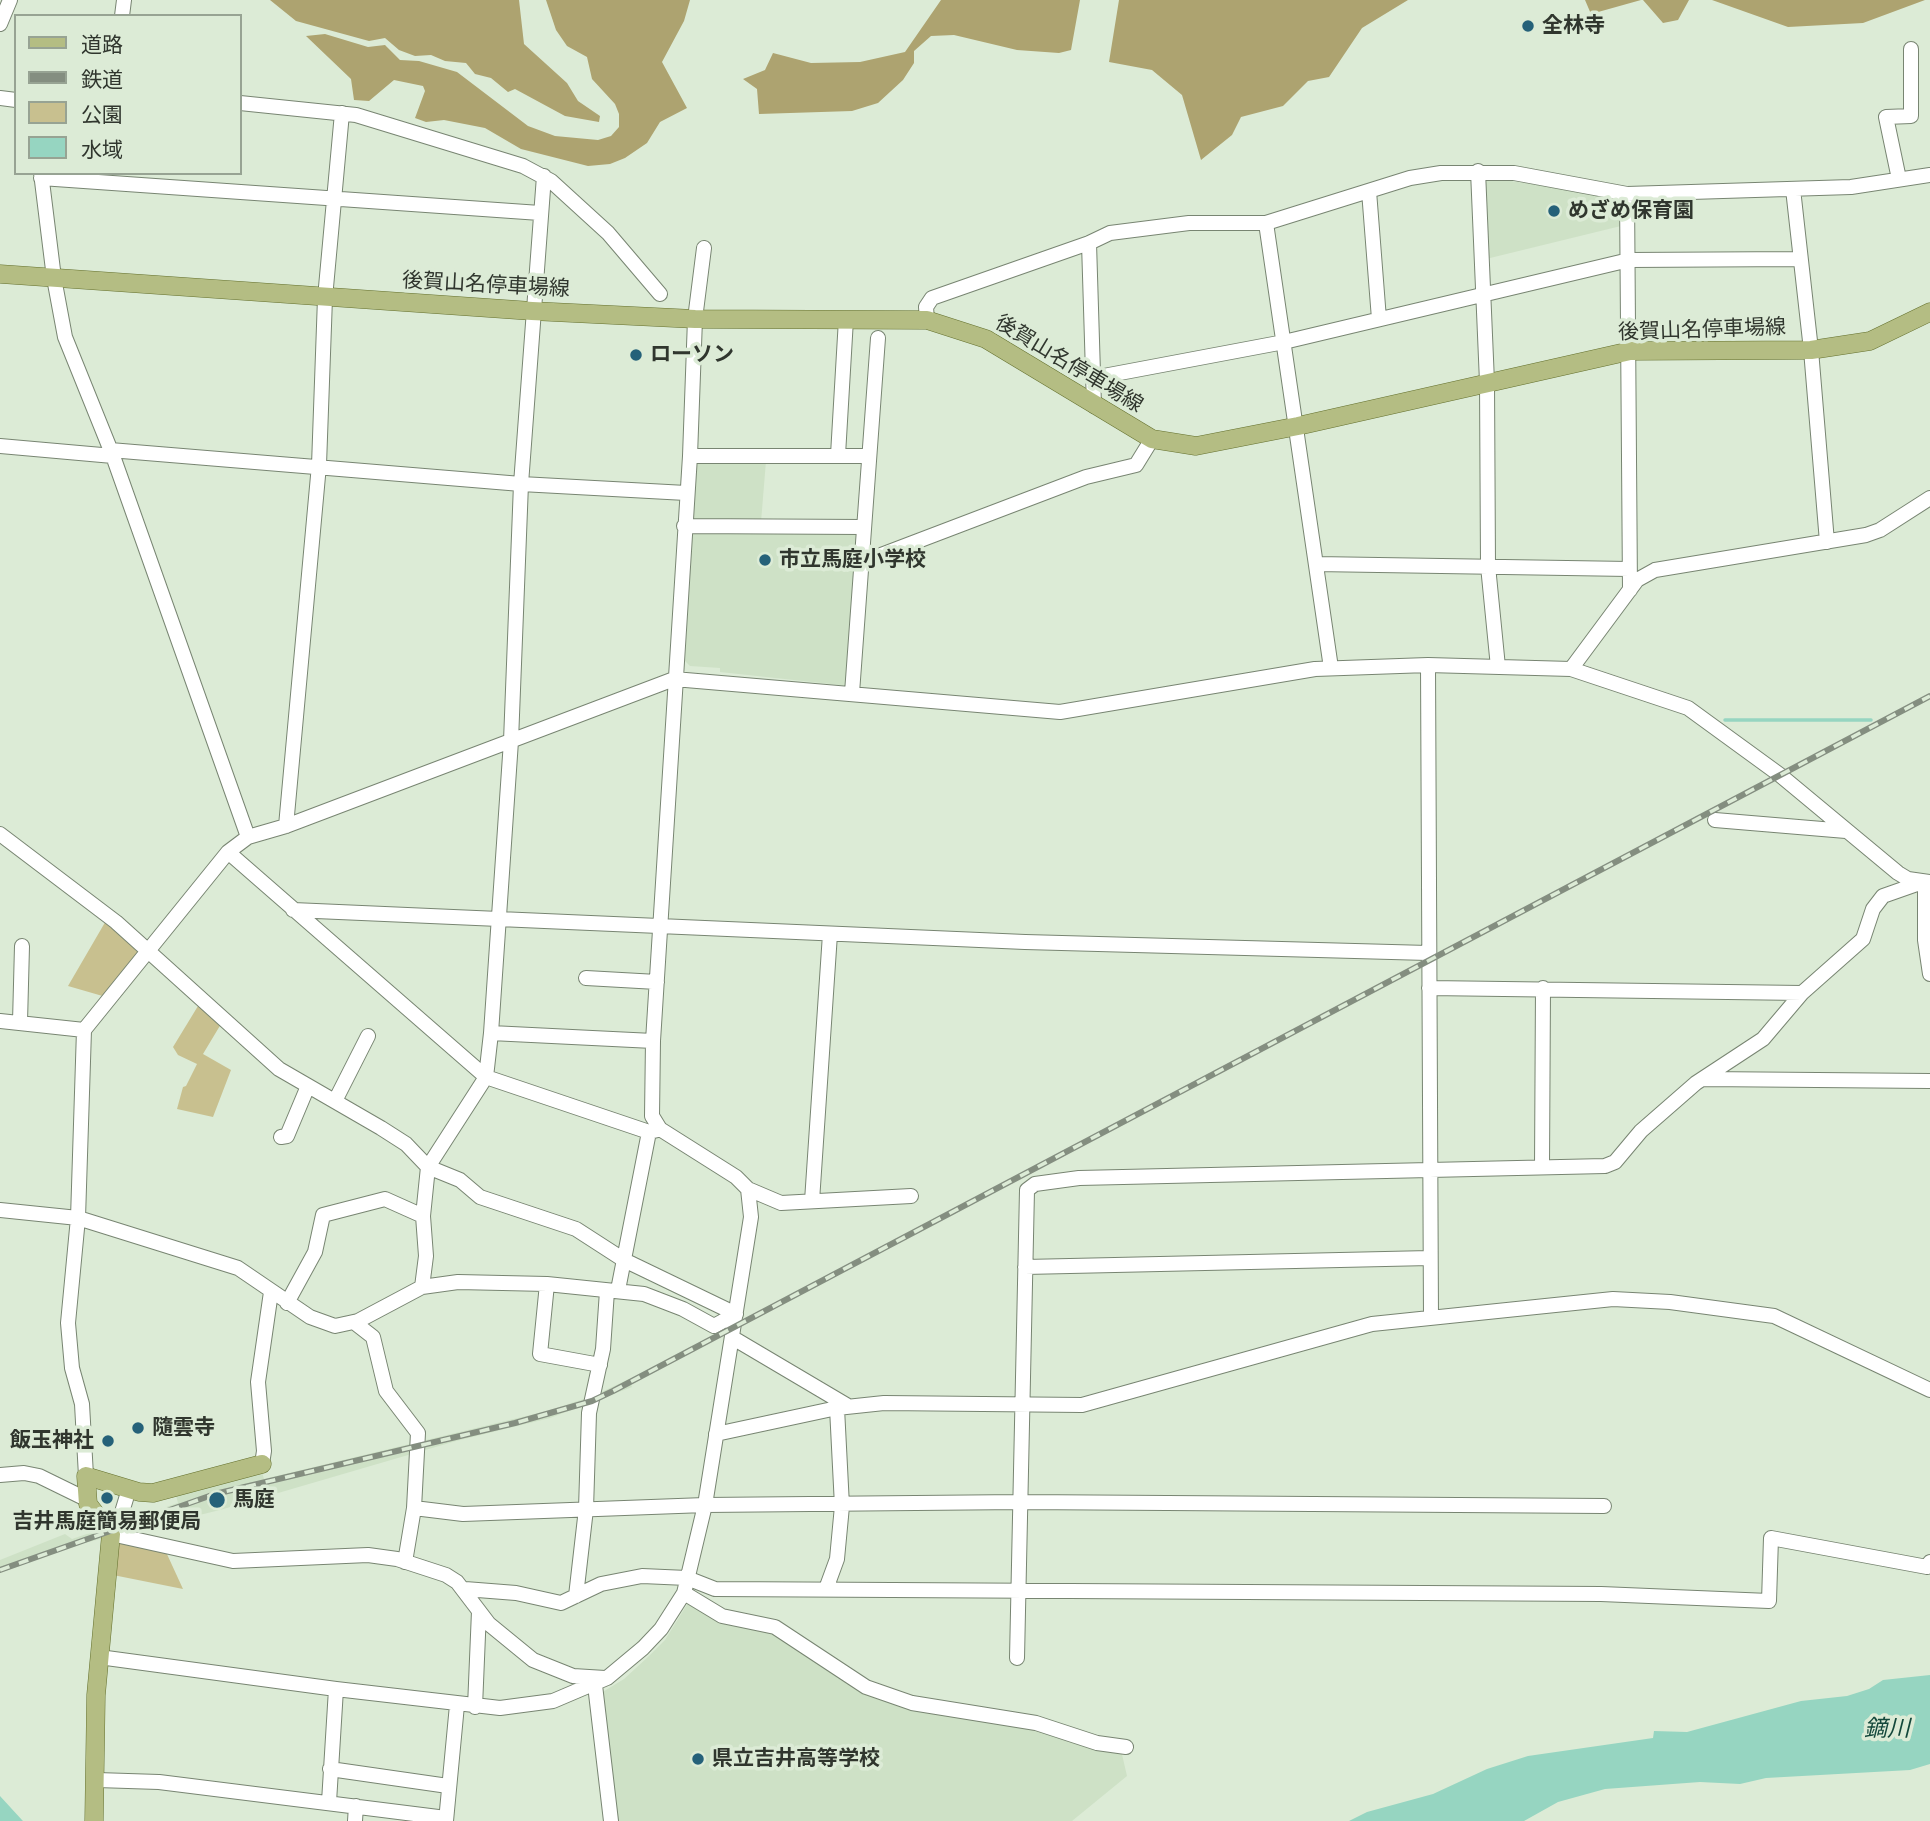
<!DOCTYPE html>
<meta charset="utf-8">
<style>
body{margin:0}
#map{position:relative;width:1930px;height:1821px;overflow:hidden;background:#dcebd6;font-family:Cabin,"Noto Sans JP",sans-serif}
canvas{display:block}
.legend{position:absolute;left:14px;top:14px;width:228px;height:161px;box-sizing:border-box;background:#dcebd6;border:2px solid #97a393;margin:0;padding:9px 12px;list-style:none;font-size:21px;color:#30362e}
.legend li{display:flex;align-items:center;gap:14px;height:35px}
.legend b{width:35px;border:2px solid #97a393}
</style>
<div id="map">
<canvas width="1930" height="1821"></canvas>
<ul class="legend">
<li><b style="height:9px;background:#b4bd83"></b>道路</li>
<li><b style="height:9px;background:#848e80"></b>鉄道</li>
<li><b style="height:19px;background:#c8c08f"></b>公園</li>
<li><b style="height:19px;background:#96d5c1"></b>水域</li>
</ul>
</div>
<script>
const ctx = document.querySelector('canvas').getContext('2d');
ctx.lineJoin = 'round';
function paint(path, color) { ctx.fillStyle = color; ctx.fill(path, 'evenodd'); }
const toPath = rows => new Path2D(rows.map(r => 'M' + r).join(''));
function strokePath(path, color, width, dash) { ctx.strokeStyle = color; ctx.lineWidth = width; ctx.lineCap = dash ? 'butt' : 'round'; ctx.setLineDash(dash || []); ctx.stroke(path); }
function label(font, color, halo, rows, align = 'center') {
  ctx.font = font + ' Cabin,"Noto Sans JP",sans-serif'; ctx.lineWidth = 7; ctx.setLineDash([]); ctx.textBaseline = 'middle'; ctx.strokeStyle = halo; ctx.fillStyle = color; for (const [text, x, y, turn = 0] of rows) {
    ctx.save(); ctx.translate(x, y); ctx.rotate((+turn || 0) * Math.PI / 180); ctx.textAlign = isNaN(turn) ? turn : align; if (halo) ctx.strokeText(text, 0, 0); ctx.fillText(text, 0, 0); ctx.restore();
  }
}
const built = toPath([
 [1482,177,1624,197,1625,225,1486,259],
 [697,460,766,461,761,522,693,520],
 [692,529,855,531,857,535,849,686,720,672,720,668,690,666,685,661],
 [629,1379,632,1387,550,1418,456,1441,220,1510,80,1544,0,1573,0,1560,65,1534,72,1539,178,1503,175,1491,261,1469,264,1479,547,1411,593,1396],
 [688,1603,777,1634,865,1690,1036,1724,1121,1750,1127,1776,1072,1821,618,1821,601,1693,624,1679,649,1656,665,1640]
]);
const green = toPath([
 [107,919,144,949,106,997,68,986],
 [198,1006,221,1024,203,1054,231,1070,213,1117,177,1109,183,1087,186,1086,197,1064,178,1055,173,1047],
 [118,1540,166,1552,183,1589,113,1575]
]);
const forest = toPath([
 [270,0,519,0,524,44,567,83,578,101,600,116,599,122,565,116,515,89,508,92,491,78,475,74,466,63,445,61,431,55,415,56,399,50,385,38,369,41,296,21],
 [546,0,690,0,684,21,662,62,687,108,660,122,647,143,625,158,610,164,588,166,521,149,485,128,444,120,426,122,415,118,425,91,423,86,394,80,369,101,354,100,351,79,306,36,325,34,368,47,385,45,400,60,419,61,457,72,528,126,555,136,598,140,611,136,619,127,619,114,615,104,592,79,587,57,567,46,556,30],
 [941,0,1080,0,1071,50,1059,53,1017,50,954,35,931,36,914,51,914,63,903,80,878,103,852,111,759,114,757,89,743,79,765,70,773,53,811,63,860,62,905,52],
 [1119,0,1408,0,1362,28,1329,77,1308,81,1283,106,1241,117,1232,135,1201,160,1182,95,1152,70,1109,62],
 [1585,0,1641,0,1591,14],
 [1643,0,1689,0,1678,20,1663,23],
 [1712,0,1925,0,1863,23,1788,27]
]);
const water = toPath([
 [1930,1675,1930,1764,1910,1770,1766,1778,1740,1784,1700,1782,1605,1789,1558,1802,1524,1821,1349,1821,1367,1812,1433,1794,1487,1769,1528,1756,1653,1738,1654,1731,1687,1732,1801,1701,1847,1696,1869,1689,1883,1680],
 [0,1796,22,1820,23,1821,0,1821]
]);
const stream = toPath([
 [1725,720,1871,720]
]);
const minor = toPath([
 [122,16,124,0],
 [0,24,10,0],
 [0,98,16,100],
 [240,103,356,115,523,166,551,181,608,233,660,294],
 [1478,171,1487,382,1488,566,1498,667],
 [41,173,54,278,65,337,113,456,248,837],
 [41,178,540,213],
 [1899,179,1886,117,1911,116,1911,49],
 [1793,189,1811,350,1827,542],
 [1369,191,1379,319],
 [1627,194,1630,590],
 [1266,223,1331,668],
 [1089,243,1094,406],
 [927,320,926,307,932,298,1089,243,1110,233,1189,223,1266,223,1410,178,1441,173,1514,173,1627,194,1851,187,1930,175],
 [1093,378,1284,342,1629,260,1799,259],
 [0,446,113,456],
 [110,450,521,484,686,493],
 [838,455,846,319],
 [690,456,869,456],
 [684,526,863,527],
 [860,563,1086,477,1136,465,1152,439],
 [1316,564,1629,569],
 [1428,665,1431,1318],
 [1571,669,1637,580,1655,570,1866,535,1880,530,1930,498],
 [852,693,878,338],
 [1715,820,1846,831],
 [286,826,319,465,325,298,342,113],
 [0,834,116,922,279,1069,381,1128,406,1144,428,1167,460,1180,480,1197,576,1229,624,1260,736,1314],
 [228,852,486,1077,649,1132],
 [1925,882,1925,940,1930,974],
 [293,910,1025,942,1428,953],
 [586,978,657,982],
 [1429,988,1802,993],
 [0,1021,84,1030],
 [20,1022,22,946],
 [491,1033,653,1041],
 [1704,1079,1930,1081],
 [335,1101,368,1036],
 [281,1137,287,1136,308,1086],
 [1542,1167,1543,988],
 [748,1189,781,1203,911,1196],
 [812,1201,830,934],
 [0,1210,78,1218,238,1268,310,1317,335,1326,358,1321,422,1287,458,1282,547,1284,644,1294,683,1309,714,1326,736,1314],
 [1025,1267,1430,1258],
 [547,1284,540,1354,600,1365],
 [422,1287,426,1256,423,1216,428,1167,486,1077,491,1033,511,741,521,484,544,176],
 [618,1290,649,1132,658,1130],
 [287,1303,315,1252,323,1215,385,1199,423,1216],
 [355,1323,373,1337,386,1391,418,1433,414,1508,405,1562],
 [733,1338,848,1406],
 [716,1434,837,1408,884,1403,1082,1405,1372,1324,1613,1299,1670,1302,1774,1316,1930,1390],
 [262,1464,264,1451,258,1382,271,1292],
 [0,1475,24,1473,39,1476,86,1499],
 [86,1476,82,1404,72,1368,68,1323,78,1218,84,1030,228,852,248,837,286,826,674,679,1060,712,1315,669,1428,665,1571,669,1688,708,1780,775,1898,873,1908,879,1930,882],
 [414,1508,463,1514,705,1505,1021,1502,1604,1506],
 [119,1522,129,1489],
 [111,1534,233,1561,368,1555,397,1559,446,1575,457,1582,489,1624,533,1660,573,1676,605,1678],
 [465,1589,516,1593,561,1603,601,1584,642,1576,687,1578,715,1589,1601,1594,1769,1601,1771,1538,1927,1567,1930,1562],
 [826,1589,837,1559,842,1506,837,1408],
 [684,1593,722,1616,775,1627,866,1687,912,1703,1036,1723,1097,1743,1126,1747],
 [576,1596,586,1509,589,1413,603,1349,607,1291],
 [99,1657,336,1689,500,1708,553,1701,607,1678,643,1648,661,1629,684,1593,705,1505,751,1217,748,1189,736,1177,660,1129,652,1116,653,1041,690,456,695,319,704,248],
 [1017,1658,1027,1190,1035,1184,1079,1178,1605,1166,1615,1162,1641,1131,1696,1083,1763,1039,1802,993,1863,939,1873,909,1883,896,1920,883],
 [595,1685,611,1821],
 [475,1707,479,1611],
 [330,1769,448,1786],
 [97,1780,159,1782,446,1818],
 [329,1802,336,1689],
 [355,1821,356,1806],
 [446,1821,457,1705]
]);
const major = toPath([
 [0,274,532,311,695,319,927,320,986,339,1152,439,1196,446,1298,426,1630,351,1811,350,1870,341,1930,312],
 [94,1821,96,1695,111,1534,88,1504,86,1476,139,1492,153,1493,262,1464]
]);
const rail = toPath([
 [0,1570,215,1494,515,1423,592,1401,613,1391,1930,696]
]);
const markers = [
 [1528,26,7,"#256179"],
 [1554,211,7,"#256179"],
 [636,355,7,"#256179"],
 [765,560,7,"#256179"],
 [138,1428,7,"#256179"],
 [108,1441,7,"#256179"],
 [107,1498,7,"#256179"],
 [217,1500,9,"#256179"],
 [698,1759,7,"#256179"]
];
const poiNames = [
 ["全林寺",1542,26],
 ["めざめ保育園",1568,211],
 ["ローソン",650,355],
 ["市立馬庭小学校",779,560],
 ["隨雲寺",152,1428],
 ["飯玉神社",94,1441,"right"],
 ["馬庭",233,1500],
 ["吉井馬庭簡易郵便局",107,1522,"center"],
 ["県立吉井高等学校",712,1759]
];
const streetNames = [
 ["後賀山名停車場線",486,285,3],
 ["後賀山名停車場線",1702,330,-2],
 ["後賀山名停車場線",1069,364,31]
];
const waterNames = [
 ["鏑川",1887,1729]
];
paint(built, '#cee1c6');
paint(green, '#c8c08f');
paint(forest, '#ada370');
paint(water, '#96d5c1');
strokePath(stream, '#96d5c1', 3.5);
strokePath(minor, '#788572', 16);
strokePath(major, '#65712f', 19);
strokePath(minor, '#fff', 14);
strokePath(major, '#b4bd83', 18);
strokePath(rail, '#848e80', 6);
strokePath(rail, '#dcebd6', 3.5, [10]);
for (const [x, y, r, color] of markers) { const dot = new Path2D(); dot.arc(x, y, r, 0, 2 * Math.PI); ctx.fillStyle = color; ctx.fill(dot); strokePath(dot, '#dcebd6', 2.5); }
label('bold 21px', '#30362e', '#dcebd6', poiNames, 'left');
label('21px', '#30362e', '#dcebd6', streetNames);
label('italic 23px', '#13483b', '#dcebd6', waterNames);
</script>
